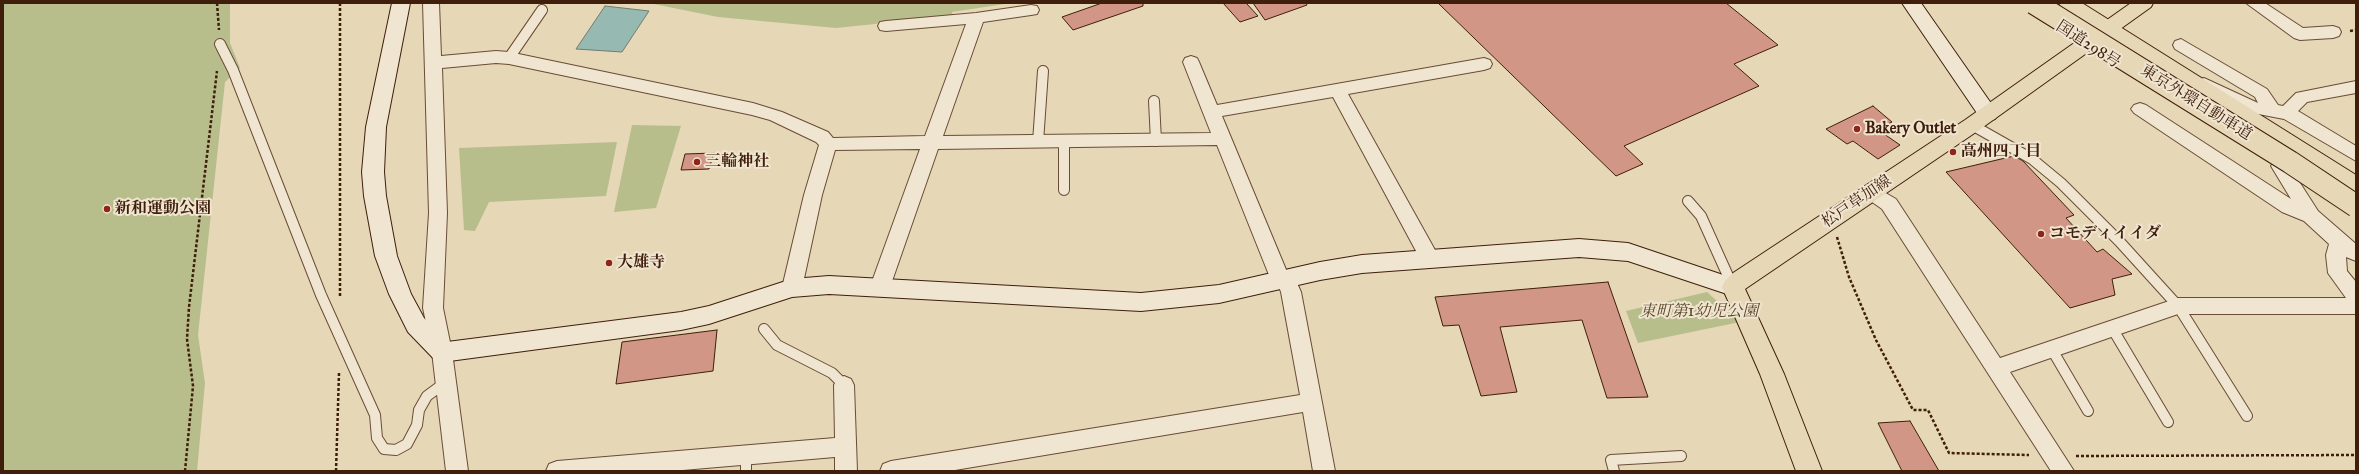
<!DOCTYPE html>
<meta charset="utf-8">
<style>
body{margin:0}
#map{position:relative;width:2359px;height:474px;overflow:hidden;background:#e6d7b6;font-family:"IM FELL Great Primer",serif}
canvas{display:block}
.frame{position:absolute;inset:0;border:4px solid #3f1e0c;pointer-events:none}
</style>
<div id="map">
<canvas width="2359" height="474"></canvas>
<div class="frame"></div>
</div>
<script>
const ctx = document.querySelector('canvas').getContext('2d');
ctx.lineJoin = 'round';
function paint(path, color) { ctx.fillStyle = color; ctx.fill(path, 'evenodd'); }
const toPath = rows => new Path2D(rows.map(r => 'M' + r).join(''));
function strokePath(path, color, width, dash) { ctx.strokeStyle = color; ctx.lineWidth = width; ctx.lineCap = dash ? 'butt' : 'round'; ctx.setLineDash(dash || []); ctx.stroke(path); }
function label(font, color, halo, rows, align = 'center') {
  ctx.font = font + ' "IM FELL Great Primer","Noto Serif JP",serif'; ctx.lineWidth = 4; ctx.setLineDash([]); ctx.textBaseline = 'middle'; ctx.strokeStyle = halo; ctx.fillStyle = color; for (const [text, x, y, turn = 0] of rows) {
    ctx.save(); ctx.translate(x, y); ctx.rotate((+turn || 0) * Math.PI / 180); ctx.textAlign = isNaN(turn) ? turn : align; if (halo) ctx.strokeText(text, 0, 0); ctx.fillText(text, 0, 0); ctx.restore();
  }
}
const green = toPath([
 [3,3,230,3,230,43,240,68,225,82,198,335,205,383,197,471,3,471],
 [649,3,1011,3,952,12,953,16,836,28,718,17],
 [632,125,681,126,656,208,614,212],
 [617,142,606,196,489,202,475,231,464,230,459,148],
 [1707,292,1740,322,1638,343,1626,311]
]);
const water = toPath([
 [605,6,649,11,622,52,576,49,605,6]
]);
const building = toPath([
 [1102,3,1143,3,1143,6,1073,30,1062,17,1102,3],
 [1223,3,1246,3,1258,16,1240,22,1223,3],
 [1253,3,1306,3,1307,5,1265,20,1253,3],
 [1438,3,1726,3,1778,45,1734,64,1759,86,1624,146,1643,164,1616,176,1438,3],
 [1873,106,1892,122,1877,129,1900,145,1878,159,1853,141,1847,144,1826,129,1873,106],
 [714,153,709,169,681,170,685,154,714,153],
 [2014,156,2023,161,2074,215,2066,218,2097,252,2103,249,2132,274,2112,279,2115,295,2070,308,1946,172,2014,156],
 [1608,282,1648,397,1607,398,1582,320,1500,327,1517,392,1481,396,1459,325,1443,326,1435,297,1608,282],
 [717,330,713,371,616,384,622,342,717,330],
 [1910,421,1939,471,1902,471,1878,423,1910,421]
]);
const path = toPath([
 [217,3,219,30],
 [340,3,340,296],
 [2350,31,2356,30],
 [1837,237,1849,277,1876,340,1913,410,1928,410,1949,453,2029,455],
 [2076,456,2356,455],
 [185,471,193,386,187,339,189,307,217,71],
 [336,471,339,373]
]);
const lane = toPath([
 [220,44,233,70,321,295,375,415,377,438,384,449,396,450,407,444,417,425,419,410,427,396,446,382],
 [509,58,542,10],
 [1154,101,1156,141],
 [1972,125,2032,159,2061,183,2119,241,2178,306,2247,416],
 [1038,142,1043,71],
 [1064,142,1064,190],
 [1688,201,1701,216,1733,287],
 [2112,328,2168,422],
 [764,329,777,345,832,373,844,385],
 [2051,348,2088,411],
 [746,454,746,471],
 [1614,471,1611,460,1681,456]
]);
const street = toPath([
 [423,3,439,3,441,56,496,51,509,52,753,103,782,112,828,132,833,138,925,136,966,24,886,31,880,30,878,26,880,22,886,21,976,13,1031,5,1037,6,1039,10,1037,14,1031,15,983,22,943,136,1211,133,1183,62,1185,58,1191,56,1197,58,1199,62,1217,105,1484,58,1490,60,1492,64,1490,68,1484,70,1348,94,1440,259,1437,264,1430,266,1423,264,1333,97,1222,116,1287,272,1293,274,1301,292,1335,471,1313,471,1303,412,949,471,880,471,883,464,891,461,1300,395,1281,292,1279,287,1274,285,1271,280,1217,145,938,149,890,287,887,292,880,295,873,292,870,287,920,149,835,150,822,195,802,288,799,293,792,296,785,293,782,288,804,195,819,145,816,142,770,120,752,115,509,64,496,63,442,68,447,213,443,308,452,352,468,471,446,471,432,352,423,308,429,213,423,3],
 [2246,3,2265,3,2303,28,2333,26,2339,28,2341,32,2339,36,2333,38,2300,40,2294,38,2246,3],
 [2181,39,2267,89,2278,105,2283,106,2296,93,2356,81,2356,93,2307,102,2298,111,2356,146,2356,161,2284,119,2248,112,2198,88,2195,84,2198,80,2204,78,2258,103,2255,97,2175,49,2173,45,2175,41,2181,39],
 [2140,103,2146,105,2291,199,2271,166,2274,161,2280,159,2286,161,2318,211,2356,244,2356,261,2346,257,2347,271,2356,282,2356,314,2178,314,2010,372,2074,471,2051,471,1882,209,1865,197,1863,192,1865,187,1872,185,1896,199,2000,358,2178,298,2346,298,2328,273,2326,255,2329,244,2304,221,2282,212,2134,113,2131,109,2134,105,2140,103],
 [844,376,851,379,854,385,857,471,835,471,835,457,671,471,546,471,549,464,557,461,835,438,834,385,837,379,844,376]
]);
const secondary = toPath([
 [392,3,410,3,386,127,384,172,386,196,397,256,411,294,424,318,447,342,681,312,709,306,792,279,829,276,1141,293,1219,285,1320,262,1362,255,1579,239,1628,243,1741,281,1744,287,1741,293,1733,296,1628,261,1579,257,1362,273,1320,280,1219,303,1141,311,829,294,792,297,709,324,681,330,442,362,434,359,408,332,389,294,375,256,364,196,362,172,366,127,392,3],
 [1902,3,1921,3,1995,109,1998,114,1995,119,1988,121,1981,119,1902,3]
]);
const primary = toPath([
 [2131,3,2153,3,2151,7,1979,130,1745,289,1784,374,1822,471,1796,471,1760,374,1722,287,1725,281,1733,273,1965,120,2131,3]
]);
const highway = toPath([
 [2059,3,2082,3,2356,175,2356,193,2348,191,2061,7,2059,3]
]);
const highwayBridge = toPath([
 [2034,3,2290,162,2356,206]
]);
const markers = [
 [1857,129,4,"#8f2418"],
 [1953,152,4,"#8f2418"],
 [697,162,4,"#8f2418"],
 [107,209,4,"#8f2418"],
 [2041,234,4,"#8f2418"],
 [609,263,4,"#8f2418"]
];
const streetNames = [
 ["国道298号",2088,45,33],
 ["東京外環自動車道",2196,103,32],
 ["松戸草加線",1857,202,-34]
];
const poiNames = [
 ["Bakery Outlet",1865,129],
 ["高州四丁目",1961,152],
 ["三輪神社",705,162],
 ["新和運動公園",115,209],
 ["コモディイイダ",2049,234],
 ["大雄寺",617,263]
];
const parkNames = [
 ["東町第1幼児公園",1699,312]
];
paint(green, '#b8bd8c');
paint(water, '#96b9b1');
strokePath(water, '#737b6f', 1);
paint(building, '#d19685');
strokePath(building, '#3f1e0c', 1);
strokePath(lane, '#694c36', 12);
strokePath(street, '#694c36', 2);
strokePath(secondary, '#3f1e0c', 2);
strokePath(primary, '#3f1e0c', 2);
strokePath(highway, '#3f1e0c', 2);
strokePath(path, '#3f1e0c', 2.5, [3, 2]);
strokePath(lane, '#efe5d0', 10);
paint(street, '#efe5d0');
paint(secondary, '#efe5d0');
paint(primary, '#e6d7b6');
paint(highway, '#e6d7b6');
strokePath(highwayBridge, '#3f1e0c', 24, []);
strokePath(highwayBridge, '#e6d7b6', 22);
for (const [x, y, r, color] of markers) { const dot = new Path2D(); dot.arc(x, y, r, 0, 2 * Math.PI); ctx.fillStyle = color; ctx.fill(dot); strokePath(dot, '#efe5d0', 1.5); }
label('16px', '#3f1e0c', '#efe5d0', streetNames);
label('bold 16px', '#3f1e0c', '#efe5d0', poiNames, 'left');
label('italic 16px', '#5d462c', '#efe5d0', parkNames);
</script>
